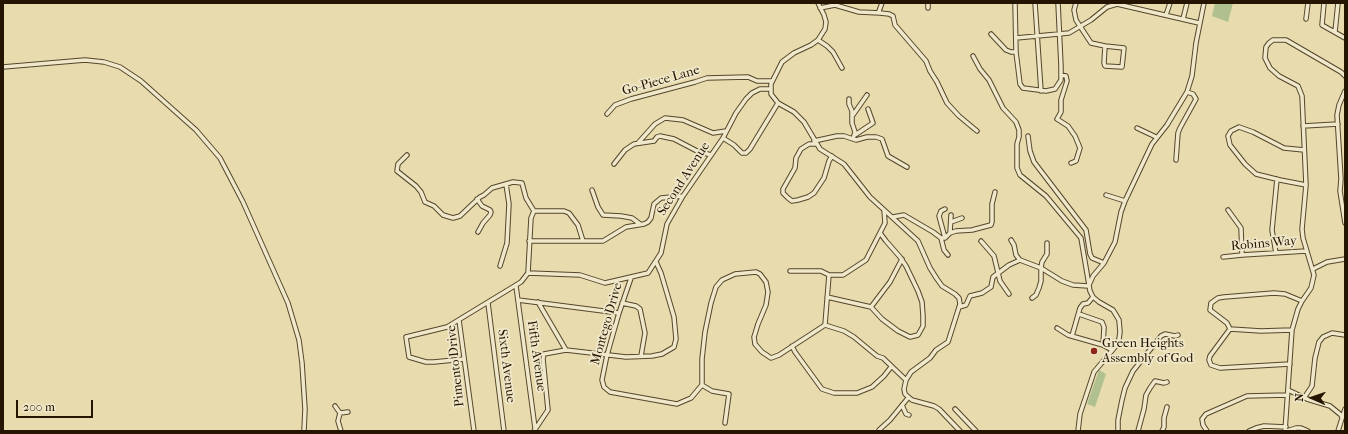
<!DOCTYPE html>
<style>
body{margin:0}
#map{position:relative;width:1348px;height:434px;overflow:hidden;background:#e8dbae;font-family:"IM FELL French Canon",serif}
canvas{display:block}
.frame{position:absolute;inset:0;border:4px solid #241401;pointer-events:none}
.north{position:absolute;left:1292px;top:378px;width:40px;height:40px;-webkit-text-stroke:3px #f0e8ca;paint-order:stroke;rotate:272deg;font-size:11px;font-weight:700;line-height:16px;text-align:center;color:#241401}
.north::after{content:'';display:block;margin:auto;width:14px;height:18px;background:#241401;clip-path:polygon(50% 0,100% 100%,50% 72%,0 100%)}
.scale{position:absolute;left:16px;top:400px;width:77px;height:18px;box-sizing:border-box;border:2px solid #241401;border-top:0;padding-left:5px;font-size:12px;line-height:14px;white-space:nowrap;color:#241401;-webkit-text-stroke:3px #f0e8ca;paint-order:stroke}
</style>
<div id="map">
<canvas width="1348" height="434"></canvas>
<div class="frame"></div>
<div class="north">N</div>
<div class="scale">200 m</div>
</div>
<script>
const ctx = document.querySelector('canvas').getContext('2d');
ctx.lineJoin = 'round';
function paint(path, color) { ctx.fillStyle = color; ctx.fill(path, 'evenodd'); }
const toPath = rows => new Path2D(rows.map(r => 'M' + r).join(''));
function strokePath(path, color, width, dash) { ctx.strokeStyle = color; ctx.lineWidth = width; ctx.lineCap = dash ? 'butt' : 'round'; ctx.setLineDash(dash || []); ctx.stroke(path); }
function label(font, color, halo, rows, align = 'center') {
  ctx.font = font + ' "IM FELL French Canon",serif'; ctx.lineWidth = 3.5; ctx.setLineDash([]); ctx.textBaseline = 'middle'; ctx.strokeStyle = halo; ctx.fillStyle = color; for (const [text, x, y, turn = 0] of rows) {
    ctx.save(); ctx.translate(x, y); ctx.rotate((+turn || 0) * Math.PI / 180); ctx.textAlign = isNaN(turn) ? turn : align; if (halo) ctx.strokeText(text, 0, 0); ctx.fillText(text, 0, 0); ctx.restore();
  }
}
const green = toPath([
 [1215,3,1233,3,1228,22,1212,16],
 [1099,370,1106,374,1095,407,1087,404]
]);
const minor = toPath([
 [818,3,824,15,826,22,825,29,818,40,811,45,794,53,782,62,771,84,771,94,778,103,794,112,804,122,820,149,844,164,870,197,918,241,930,268,937,279,942,286,955,294,959,298,960,304,948,342,936,350,930,358,911,372,906,380,904,389,905,394,912,400,934,406,939,409,960,431],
 [882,3,879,11,880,13,889,14,893,16,895,25,926,61,930,71,937,82,947,103,959,116,977,131],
 [1015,3,1016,52,1020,84,1023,88,1046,91,1055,89,1061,80,1061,66,1058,3],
 [1035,3,1041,91],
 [1076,3,1074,10,1076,20,1091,43,1105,46,1124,48,1122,67,1105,66,1104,63,1105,46],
 [1324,3,1322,25,1345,38],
 [820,8,835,5,859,12,880,13],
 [928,8,928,3],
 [1166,15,1170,3],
 [1183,19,1187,3],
 [1306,19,1308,3],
 [1335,32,1338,3],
 [991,34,1006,50,1011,52,1016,52],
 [1016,38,1069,33,1091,20,1107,7,1117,4,1199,23],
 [818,40,827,46,833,52,842,68],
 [973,56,980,69,989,80,1003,108,1016,122,1019,130,1019,137,1017,144,1017,168,1020,175,1046,196,1081,238,1090,291,1093,297,1099,302,1113,310,1119,320,1120,332,1119,339,1115,347,1094,372,1080,414,1078,431],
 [3,67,85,60,104,62,120,67,141,81,196,130,220,158,243,202,288,303,299,340,302,363,305,409,304,431],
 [1061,75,1066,76,1067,81,1061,100,1061,112,1057,119,1068,126,1075,136,1080,148,1076,161,1071,163],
 [1345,91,1339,105,1337,115,1341,179,1340,191,1345,223],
 [849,99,849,104,852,111,852,123,855,132,853,139],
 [607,114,615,105,631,99,695,82,707,78,748,77,757,81,772,81],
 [853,115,867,95],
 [1303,126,1338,124],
 [1137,128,1156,137],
 [855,135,873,123,868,109],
 [1028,136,1030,151,1034,162,1086,230,1090,254,1092,258,1104,263],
 [723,138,734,145,742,153,746,153,750,149,778,103],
 [814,141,837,136,844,136,856,140,867,137,876,137,882,139,888,156,907,167],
 [638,143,655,124,665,118,683,120,713,133,726,131],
 [816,144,809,144,801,149,796,158,795,168,783,189,783,193,788,198,792,201,798,200,808,197,814,193,824,178,829,161,832,156],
 [1304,150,1284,148,1253,132,1239,127,1231,131,1228,136,1230,145,1245,164,1256,174,1280,180,1306,185],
 [407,155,398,164,397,171,416,186,421,192,425,202,434,206,443,215,453,218,460,216,480,197,484,195,492,188,513,182,522,183,526,198,534,211],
 [1176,160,1178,133,1180,128,1196,99,1193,94,1187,92],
 [614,164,625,150,634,144,654,141,657,137,660,136,674,139,697,151,711,155],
 [592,190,598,207,603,215,621,216,632,218,640,224],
 [1106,195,1125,201],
 [477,199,482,206,490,210,491,212,490,215,483,223,478,232],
 [1228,210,1241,228,1242,255],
 [893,217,904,215,933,232,941,238,945,238,950,233,956,231,972,230,991,225,992,222,992,204,995,192],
 [951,222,962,218],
 [950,233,951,215],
 [941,238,944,250,948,255],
 [945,238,939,216,941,211,945,209],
 [1011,240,1014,245,1016,255,1020,260],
 [529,241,603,241,626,227,644,224,648,222,651,218,654,204,661,198,683,196],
 [981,241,994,256,1000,281,1009,294],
 [1276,253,1272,230,1277,179],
 [1223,257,1242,255,1306,251],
 [500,266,507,243,509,204,506,184],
 [1313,269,1327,262,1345,259],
 [790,271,821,271,829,275],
 [528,273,580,275,605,283,648,273,661,253,667,224,683,196,723,138,736,113,746,99,752,93,760,89,770,89],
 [631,278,619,313,607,355,602,380,604,387,610,392,677,404,691,398,702,385,712,391,729,394,725,423],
 [1089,285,1093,276,1104,263,1115,242,1121,212,1125,201,1152,144,1167,125,1187,92,1192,76,1196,43,1204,3],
 [516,286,535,428],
 [827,297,871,307,882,319,898,331,910,337,918,335,923,326,923,316,922,302,918,291,906,266,900,257,886,241,880,233],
 [1032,298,1036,295,1039,288,1041,281,1041,268,1042,262,1047,254,1047,243],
 [518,300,619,313],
 [538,302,566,350],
 [488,303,504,431],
 [622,303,636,306,640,309,645,333,641,356],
 [871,307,890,282,902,259],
 [959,307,966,305,970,296,982,293,991,287,993,277,1009,265,1020,260,1041,268,1062,281,1073,285,1088,286],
 [1079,314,1102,322,1104,327,1103,345],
 [459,320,474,431],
 [825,325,829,275,843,275,866,260,885,223,884,210],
 [825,325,844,331,854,337,877,356,883,358,906,380],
 [1057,328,1068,335,1103,345,1112,350],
 [1230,329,1261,331,1292,330],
 [1072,336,1080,308,1083,304,1088,303,1093,297],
 [792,346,795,352,822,389,834,393,857,393,872,387,884,376,891,367],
 [464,359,434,362,426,362,409,357,406,337,447,327,521,282,528,273,531,218,534,211,564,211,569,213,578,225,583,241],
 [1290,364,1220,368,1211,365,1209,360,1210,356,1230,329,1227,323,1210,310,1211,303,1218,298,1224,297,1274,293,1285,294,1302,301],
 [702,385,702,359,705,332,711,303,716,287,722,280,735,274,756,272,760,274,766,282,768,292,766,305,758,324,754,337,755,344,762,352,771,358,779,355,825,325],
 [1288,390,1307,399,1330,406,1341,415,1342,418],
 [1304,398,1312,386,1315,358,1319,342,1323,337,1332,333,1345,335],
 [902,405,906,414,909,415],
 [335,406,340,413,338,421,341,431],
 [955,409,976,431],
 [340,413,348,412],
 [534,431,548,410,543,359,544,354,566,350,626,357,652,356,662,354,674,347,676,339,674,317,661,273,656,262],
 [879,431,879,430,890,420,908,398],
 [1118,431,1118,420,1122,400,1125,388,1133,371,1161,336,1165,334,1175,336,1178,335],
 [1138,431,1144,409,1146,395,1150,388,1155,381,1164,383,1167,382],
 [1162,431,1164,427,1164,418,1167,407],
 [1207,431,1203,425,1202,419,1206,414,1247,396,1287,395],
 [1249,431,1256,428,1264,426,1286,427],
 [1285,431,1292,330,1298,309,1302,301,1311,288,1314,275,1303,238,1302,229,1306,185,1302,96,1298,86,1279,76,1270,68,1265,58,1266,47,1269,43,1273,40,1286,40,1341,72,1345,76],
 [1287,431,1296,428,1301,428,1308,431],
 [1338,431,1345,409]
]);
const markers = [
 [1094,351,4,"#8f2418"]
];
const streetNames = [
 ["Go-Piece Lane",661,81,-16],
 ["Second Avenue",684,179,-57],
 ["Robins Way",1264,244,-5],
 ["Montego Drive",607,324,-74],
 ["Fifth Avenue",536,356,82],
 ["Pimento Drive",456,366,-96],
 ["Sixth Avenue",506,366,83]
];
const poiNames = [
 ["Green Heights",1102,344],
 ["Assembly of God",1102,359]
];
paint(green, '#b0c18f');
strokePath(minor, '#55462c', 5.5);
strokePath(minor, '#f0e8ca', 3.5);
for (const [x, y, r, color] of markers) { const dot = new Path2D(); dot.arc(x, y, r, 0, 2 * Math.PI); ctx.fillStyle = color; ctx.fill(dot); strokePath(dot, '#f0e8ca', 1.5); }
label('13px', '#241401', '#f0e8ca', streetNames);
label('13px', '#241401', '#f0e8ca', poiNames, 'left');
</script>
